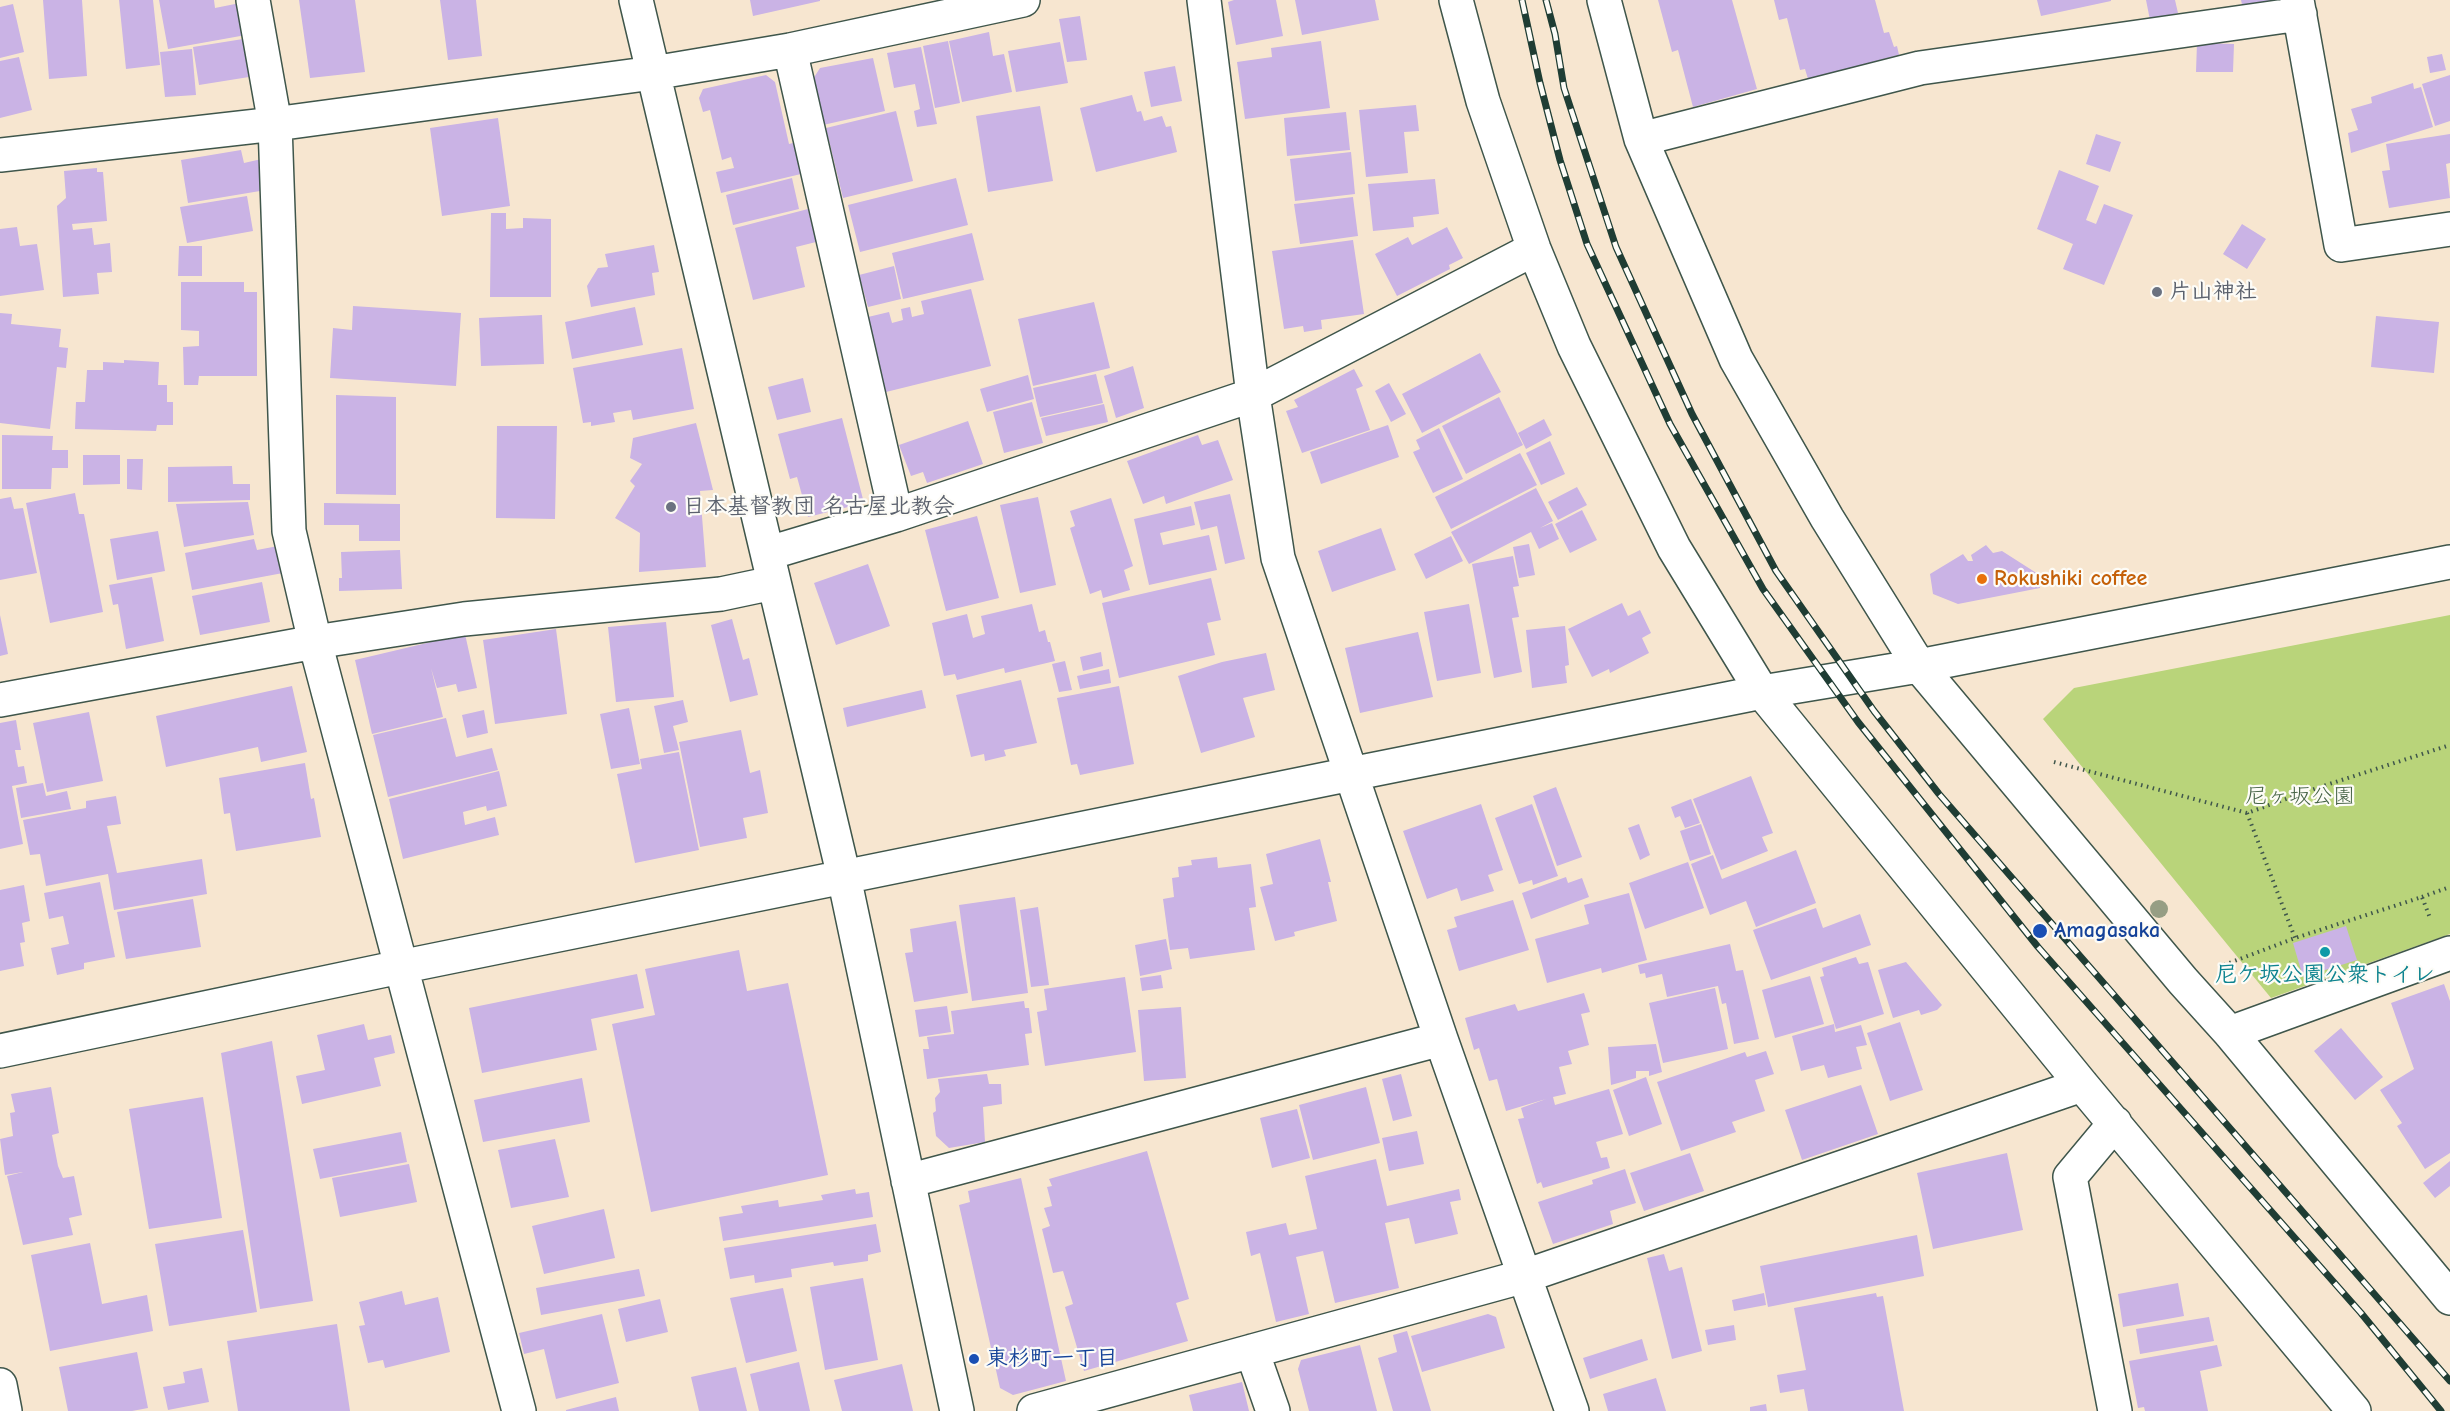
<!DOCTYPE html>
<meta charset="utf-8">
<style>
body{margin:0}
canvas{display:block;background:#f7e6d0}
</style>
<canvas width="2450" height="1411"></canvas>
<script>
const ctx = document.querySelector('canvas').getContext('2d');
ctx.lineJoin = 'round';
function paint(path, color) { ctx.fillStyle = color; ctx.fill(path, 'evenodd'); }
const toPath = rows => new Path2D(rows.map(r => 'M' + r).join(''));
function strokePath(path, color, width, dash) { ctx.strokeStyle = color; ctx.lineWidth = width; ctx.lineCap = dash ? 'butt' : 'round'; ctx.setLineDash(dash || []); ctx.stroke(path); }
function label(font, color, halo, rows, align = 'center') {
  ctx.font = font + ' "Comic Neue","Klee One",sans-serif'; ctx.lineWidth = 4.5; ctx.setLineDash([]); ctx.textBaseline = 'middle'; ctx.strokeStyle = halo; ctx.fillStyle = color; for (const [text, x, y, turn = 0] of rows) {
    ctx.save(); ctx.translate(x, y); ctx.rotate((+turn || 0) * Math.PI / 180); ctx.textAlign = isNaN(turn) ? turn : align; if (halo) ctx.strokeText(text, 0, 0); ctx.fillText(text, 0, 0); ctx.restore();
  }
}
const green = toPath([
 [2450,615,2450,934,2271,998,2043,719,2074,688]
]);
const building = toPath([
 [43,0,82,0,87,76,49,79],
 [119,0,153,0,160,65,126,69],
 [159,0,214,0,215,8,240,3,246,35,168,49],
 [299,0,355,0,365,72,310,78],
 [440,0,476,0,482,56,448,60],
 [750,0,820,0,820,1,753,16],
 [1234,0,1276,0,1283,36,1236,45,1228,2],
 [1295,0,1375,0,1379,20,1302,35],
 [1658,0,1732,0,1757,89,1693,107,1678,50,1672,52],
 [1774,0,1875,0,1884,33,1889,32,1894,47,1897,46,1899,55,1808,79,1805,69,1800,70,1787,18,1779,20],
 [2037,0,2111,0,2111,1,2041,16],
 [2146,0,2175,0,2178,13,2150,20],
 [2241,0,2271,0,2267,5,2243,9],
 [13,4,24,52,0,58,0,7],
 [1080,16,1087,60,1067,62,1059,19],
 [989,32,993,56,1004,54,1012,92,962,102,949,41],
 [243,39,249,77,199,85,193,47],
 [948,41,960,103,935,108,923,46],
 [1321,41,1330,108,1245,119,1237,62,1272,57,1271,48],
 [1060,42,1068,83,1016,92,1008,51],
 [2197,43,2234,44,2233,72,2196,72],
 [921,47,937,124,917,127,914,111,920,109,915,84,894,88,887,53],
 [192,49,196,95,165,97,160,52],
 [2442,54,2446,70,2430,73,2427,57],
 [19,57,32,110,0,118,0,61],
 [873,58,885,111,823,125,813,79,820,68],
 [1175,66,1182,101,1151,107,1144,72],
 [766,75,775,82,789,144,793,143,801,174,721,193,716,172,734,168,731,157,722,160,710,110,703,112,699,98,703,89],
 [2450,75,2450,121,2435,126,2422,84],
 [2413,83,2414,89,2421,87,2433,127,2351,153,2348,133,2358,130,2351,109,2372,103,2371,97],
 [1132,95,1137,112,1141,111,1144,121,1162,116,1166,127,1171,126,1177,152,1096,172,1080,108],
 [1416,105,1419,131,1404,132,1408,173,1366,177,1359,110],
 [1040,106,1053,181,988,192,976,116],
 [896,111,913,181,843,198,826,128],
 [1346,112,1350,150,1287,156,1284,118],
 [498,118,510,206,442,216,430,128],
 [2096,134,2121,142,2110,172,2086,164],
 [2450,134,2450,163,2446,164,2450,198,2389,208,2382,171,2390,170,2386,144],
 [241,150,244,163,266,158,272,189,188,203,181,160],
 [1351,152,1355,194,1295,201,1290,159],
 [97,168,97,172,103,172,107,221,72,224,73,230,92,228,94,245,110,243,112,272,97,273,99,294,63,297,57,206,66,198,64,171],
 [2059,170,2099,186,2086,220,2096,224,2104,204,2133,215,2104,285,2063,269,2073,244,2037,229],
 [792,178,799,209,733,225,726,195],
 [956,178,968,225,860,252,848,205],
 [1435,179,1439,214,1413,217,1414,227,1373,231,1368,184],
 [247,196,253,231,187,243,180,207],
 [1353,197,1358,236,1300,244,1294,204],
 [808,209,816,242,796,247,805,287,753,300,735,228],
 [491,213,506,213,506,229,523,228,523,218,551,219,551,297,490,297],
 [2242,224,2266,239,2247,269,2223,254],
 [17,227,20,246,37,244,44,290,0,296,0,229],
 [1447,227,1463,258,1449,265,1450,269,1397,296,1375,254,1408,237,1412,245],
 [972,233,984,280,903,299,892,253],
 [1353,240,1364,314,1321,320,1322,329,1304,332,1303,326,1284,329,1272,251],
 [654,245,659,272,652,273,655,295,591,307,587,286,598,268,608,267,605,254],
 [179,246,202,246,202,276,178,276],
 [894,266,901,299,868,307,859,275],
 [181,282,244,282,244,292,257,292,257,376,199,376,198,385,184,385,183,347,199,346,199,331,181,330],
 [971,289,991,366,886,392,868,317,889,312,892,323,903,320,901,309,910,307,912,317,924,314,921,301],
 [1094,302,1110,368,1033,386,1018,319],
 [353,306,461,313,456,386,330,378,333,328,352,330],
 [635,307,643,345,572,359,565,322],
 [0,313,12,314,11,324,61,329,59,347,68,348,66,368,57,367,50,429,0,423],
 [542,315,544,364,481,366,479,318],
 [2376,316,2439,322,2434,373,2371,367],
 [682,348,694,409,633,420,631,410,613,413,615,422,591,426,591,422,583,423,573,368],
 [1480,353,1501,392,1422,433,1402,394],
 [124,360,159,362,158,385,167,385,167,402,173,402,173,425,157,425,156,431,75,429,76,402,85,402,87,370,103,370,103,362,124,363],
 [1133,366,1144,408,1116,418,1104,376],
 [1354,369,1363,386,1356,389,1370,430,1302,453,1286,411,1298,407,1294,400],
 [1096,374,1103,403,1040,417,1033,388],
 [1028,375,1034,399,987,412,980,389],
 [803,378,811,412,777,420,768,387],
 [1389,383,1406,414,1391,422,1375,391],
 [336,395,396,397,396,495,336,494],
 [1499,397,1523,445,1466,474,1442,426],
 [1032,402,1043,443,1004,453,993,412],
 [1104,404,1108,422,1046,436,1041,418],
 [842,418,864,503,808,517,797,477,790,479,778,434],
 [1544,419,1552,435,1526,449,1518,433],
 [968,421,983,464,927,483,923,472,911,476,899,445],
 [696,423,713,490,700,491,706,567,639,572,640,533,615,518,635,486,630,481,642,464,630,458,633,438],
 [1388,425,1399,457,1321,484,1310,452],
 [497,426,557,426,555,519,496,518],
 [1439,428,1463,479,1433,493,1413,452,1420,449,1416,440],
 [2,435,53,436,52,450,68,450,68,468,52,468,51,489,2,489],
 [1198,435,1202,445,1218,440,1233,480,1166,504,1164,496,1143,504,1127,461],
 [1550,441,1565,474,1541,485,1526,453],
 [1520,453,1537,485,1451,529,1435,497],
 [83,455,120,455,120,484,83,485],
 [127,459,143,459,142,490,127,489],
 [232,466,233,484,250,484,250,500,168,502,168,467],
 [1577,487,1587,505,1558,520,1548,502],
 [1536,488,1553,521,1540,528,1552,523,1559,539,1539,549,1531,532,1469,564,1451,532],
 [75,493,79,514,84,514,103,612,50,623,26,503],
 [1230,494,1245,559,1225,564,1217,526,1201,530,1194,502],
 [11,497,14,509,23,508,37,573,0,580,0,499],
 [1038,497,1056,585,1020,593,1000,505],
 [1111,498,1133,566,1124,570,1130,590,1103,598,1101,590,1090,594,1070,528,1075,526,1070,511],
 [248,502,254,535,184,547,176,504],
 [324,503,400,504,400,541,359,541,359,525,324,525],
 [1191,506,1195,525,1160,533,1163,545,1209,535,1217,570,1149,585,1134,519],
 [1582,510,1597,540,1570,553,1555,524],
 [977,516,999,598,946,611,925,530],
 [1381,528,1396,570,1332,592,1318,551],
 [158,531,165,571,117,580,110,539],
 [1451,536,1463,561,1426,579,1414,554],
 [254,539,257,550,278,546,283,573,192,590,185,553],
 [1529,544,1535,575,1519,578,1513,547],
 [1986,545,1993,553,2002,551,2038,574,2040,588,1958,604,1933,594,1930,574,1963,554,1968,561,1973,561,1971,555],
 [400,550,402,589,339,591,339,578,342,578,341,552],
 [1513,556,1519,586,1513,587,1519,617,1512,618,1522,672,1494,678,1472,564],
 [868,564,890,626,836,645,814,583],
 [152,577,164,641,126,649,118,604,113,605,109,585],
 [1211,578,1221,620,1207,623,1215,655,1119,678,1102,603],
 [262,582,270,622,200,635,192,596],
 [1622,603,1628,616,1640,610,1651,633,1642,638,1649,653,1610,673,1609,669,1592,677,1568,629],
 [1032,604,1039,632,1045,630,1048,642,1050,642,1055,661,1005,673,1004,668,957,680,955,674,944,676,932,623,967,614,973,638,985,634,981,616],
 [1469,604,1481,673,1437,681,1424,612],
 [0,615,8,654,0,656],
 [732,619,743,660,749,658,758,695,730,702,711,625],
 [666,622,674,697,616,702,608,627],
 [1565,626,1569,665,1565,666,1567,683,1532,688,1526,630],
 [556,629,567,714,495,724,483,640],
 [1418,632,1433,697,1360,713,1345,648],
 [465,634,477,688,458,692,456,684,437,688,431,668,443,717,372,734,355,660],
 [1101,652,1103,666,1083,671,1080,657],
 [1266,653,1275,690,1243,698,1255,737,1201,753,1178,676,1222,662],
 [1065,661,1072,690,1059,692,1052,664],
 [1109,669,1111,683,1080,689,1077,676],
 [1021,680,1037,743,1004,750,1006,756,985,761,984,754,971,757,956,695],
 [292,686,307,752,261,762,258,747,166,767,156,716],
 [1119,686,1134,764,1080,775,1077,764,1071,765,1057,698],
 [922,690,926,708,847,727,843,708],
 [683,700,688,722,673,726,679,750,664,753,654,706],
 [629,708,640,764,611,769,600,714],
 [484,710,488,733,467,738,462,715],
 [89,712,103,781,47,792,33,723],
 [446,718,456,757,492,748,498,770,388,797,373,735],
 [16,720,21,750,15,750,18,767,24,766,27,783,12,786,23,844,0,849,0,723],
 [741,730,750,773,760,770,768,813,743,818,747,838,700,847,679,742],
 [679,752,699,850,635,863,617,774,642,769,640,759],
 [305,763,311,799,314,798,321,837,236,851,230,813,224,814,219,778],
 [499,771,507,806,487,811,486,806,463,812,465,825,495,817,499,835,403,859,389,799],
 [1751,776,1773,833,1762,837,1768,851,1721,870,1693,799],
 [43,783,46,796,67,791,71,809,21,818,16,788],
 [1556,787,1582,857,1557,866,1533,796],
 [116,796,121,824,107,826,117,873,202,859,207,894,114,910,108,874,46,886,40,854,30,855,23,820,86,808,86,801],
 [1691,799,1700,823,1685,828,1680,816,1675,818,1671,807],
 [1481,804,1503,870,1488,875,1494,891,1461,901,1457,888,1427,899,1403,831],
 [1532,804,1558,876,1533,885,1532,880,1519,884,1495,818],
 [1639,824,1650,855,1640,860,1628,828],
 [1701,824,1711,854,1690,861,1680,831],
 [1320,839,1331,882,1328,882,1337,921,1294,932,1295,936,1275,941,1260,887,1273,884,1266,854],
 [1796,850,1816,903,1756,927,1746,901,1710,915,1691,864,1713,855,1722,879],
 [1217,857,1218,868,1251,864,1256,907,1249,908,1255,950,1190,959,1188,948,1170,950,1163,899,1174,897,1172,878,1179,877,1178,867,1192,865,1191,860],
 [1688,862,1704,908,1645,929,1629,883],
 [1566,877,1568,883,1582,878,1589,897,1531,919,1522,893],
 [100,882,115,957,84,963,84,969,57,975,51,948,69,944,63,916,49,919,44,893],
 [24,885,30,921,22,923,25,942,20,943,24,966,0,971,0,890],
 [1629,893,1647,960,1602,973,1601,968,1547,983,1535,939,1589,924,1584,905],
 [1015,897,1028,993,972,1001,959,905],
 [193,899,201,947,126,959,117,912],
 [1513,900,1529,950,1459,971,1447,930,1457,927,1454,917],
 [1038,907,1049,985,1031,987,1020,910],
 [1816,908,1823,928,1860,914,1871,945,1771,980,1753,930],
 [956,921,968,993,914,1002,905,953,913,952,910,929],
 [2346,926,2357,960,2303,977,2293,943],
 [1166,939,1172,969,1140,976,1135,945],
 [1730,944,1736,971,1743,970,1759,1039,1734,1044,1726,1003,1722,1004,1718,986,1667,997,1662,974,1646,978,1645,973,1640,974,1638,965],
 [739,950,747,991,788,983,828,1175,651,1212,612,1024,655,1015,645,969],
 [1856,957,1859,964,1868,962,1884,1014,1836,1029,1820,977,1824,976,1822,968],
 [1906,962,1942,1005,1937,1010,1921,1015,1919,1010,1893,1018,1878,970],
 [637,974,644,1008,591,1019,597,1050,482,1073,469,1008],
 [1161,975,1163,988,1142,991,1140,978],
 [1810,976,1824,1024,1775,1038,1762,990],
 [1125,977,1136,1052,1045,1066,1037,1012,1047,1010,1044,989],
 [2444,984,2450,1001,2450,1153,2425,1169,2397,1126,2402,1123,2380,1090,2414,1069,2391,1003],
 [1715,988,1728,1049,1663,1063,1649,1003],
 [1584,993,1590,1012,1581,1014,1589,1045,1568,1051,1572,1064,1559,1067,1566,1094,1553,1097,1555,1105,1609,1089,1623,1134,1596,1142,1601,1158,1607,1157,1610,1168,1543,1188,1541,1182,1537,1184,1518,1119,1524,1118,1521,1108,1546,1099,1506,1111,1497,1079,1489,1081,1479,1048,1474,1050,1465,1018,1515,1004,1518,1011],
 [1024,1001,1025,1008,1029,1008,1032,1033,1025,1034,1029,1065,927,1079,923,1049,929,1049,927,1037,954,1034,951,1011],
 [947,1006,951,1032,919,1037,915,1010],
 [1181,1007,1186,1078,1144,1081,1138,1010],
 [1900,1022,1923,1090,1890,1101,1867,1033],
 [364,1024,368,1040,391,1035,395,1053,374,1058,381,1086,302,1104,296,1076,325,1070,317,1035],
 [1834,1024,1835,1032,1861,1025,1867,1045,1856,1047,1862,1069,1828,1078,1824,1065,1801,1071,1792,1036],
 [2341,1028,2383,1077,2355,1100,2314,1051],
 [272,1041,313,1301,260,1309,221,1053],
 [1656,1044,1662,1072,1649,1076,1649,1071,1636,1071,1636,1078,1611,1085,1608,1047],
 [1766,1051,1774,1074,1755,1080,1765,1111,1732,1122,1736,1132,1681,1151,1657,1082,1745,1052,1747,1057],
 [987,1074,989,1084,1001,1084,1002,1104,983,1107,985,1142,949,1148,936,1136,933,1113,936,1111,935,1098,940,1092,938,1079],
 [1401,1074,1412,1116,1393,1121,1382,1079],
 [1646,1077,1662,1124,1629,1136,1613,1090],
 [582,1078,590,1122,483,1142,474,1100],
 [1861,1085,1878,1134,1802,1160,1785,1110],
 [51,1087,59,1133,52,1135,58,1166,63,1178,74,1176,82,1215,69,1218,73,1235,23,1245,7,1176,23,1172,5,1175,0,1139,13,1136,10,1113,15,1112,11,1094],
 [1366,1087,1380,1143,1313,1160,1299,1105],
 [203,1097,222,1218,149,1229,129,1109],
 [1297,1109,1310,1158,1272,1168,1260,1118],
 [1417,1131,1424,1164,1389,1171,1382,1138],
 [401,1132,407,1162,320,1179,313,1149],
 [555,1139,569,1197,511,1208,498,1150],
 [1147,1151,1189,1299,1176,1303,1188,1341,1084,1371,1065,1307,1073,1304,1063,1271,1053,1273,1042,1229,1050,1226,1044,1208,1052,1206,1047,1187,1052,1186,1049,1179],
 [1690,1153,1704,1191,1644,1211,1630,1173],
 [2007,1153,2023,1230,1933,1249,1917,1173],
 [1376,1159,1387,1206,1459,1189,1461,1200,1450,1202,1458,1234,1415,1244,1409,1218,1385,1223,1399,1288,1335,1303,1323,1251,1296,1257,1309,1314,1276,1322,1260,1253,1251,1256,1246,1232,1286,1223,1289,1235,1317,1229,1305,1176],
 [2450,1161,2450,1186,2435,1198,2423,1183],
 [409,1164,417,1202,340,1217,332,1178],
 [1625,1169,1636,1203,1610,1211,1613,1224,1553,1244,1538,1202,1593,1184,1592,1180],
 [1021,1178,1066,1381,1013,1395,1000,1388,959,1205,970,1202,968,1191],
 [855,1189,856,1194,869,1192,873,1217,723,1241,719,1217,743,1213,741,1206,778,1200,779,1207,823,1200,821,1195],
 [604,1209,615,1258,544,1274,532,1226],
 [876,1224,881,1252,868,1255,868,1261,834,1266,833,1262,791,1269,792,1277,755,1283,754,1275,730,1279,724,1248],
 [243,1230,257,1312,169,1326,155,1244],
 [1917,1235,1924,1276,1768,1307,1760,1266],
 [90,1243,102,1304,147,1295,153,1331,50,1351,31,1255],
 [1664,1254,1669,1271,1682,1267,1702,1351,1672,1359,1647,1258],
 [639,1269,645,1296,541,1315,536,1288],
 [863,1278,878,1360,825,1370,810,1287],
 [2178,1283,2184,1316,2123,1327,2118,1294],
 [783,1288,797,1351,746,1363,730,1298],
 [402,1291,405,1305,438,1297,450,1352,385,1368,383,1360,368,1363,359,1326,365,1325,359,1302],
 [1764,1293,1766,1305,1734,1311,1732,1300],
 [1876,1293,1877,1297,1883,1296,1904,1411,1808,1411,1804,1389,1780,1393,1777,1375,1806,1370,1794,1308],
 [660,1299,668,1332,626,1342,618,1309],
 [602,1314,619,1383,556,1399,544,1349,524,1354,519,1333],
 [1488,1314,1496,1317,1505,1348,1422,1372,1411,1336],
 [2209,1317,2214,1341,2140,1354,2136,1329],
 [337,1324,350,1411,238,1411,227,1341],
 [1734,1325,1736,1340,1708,1345,1705,1330],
 [1407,1331,1431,1411,1393,1411,1378,1358,1397,1352,1393,1335],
 [1642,1339,1648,1360,1590,1379,1583,1358],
 [1360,1345,1377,1411,1309,1411,1298,1369,1301,1360],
 [2217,1345,2222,1366,2200,1371,2208,1411,2145,1411,2144,1407,2138,1408,2129,1361],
 [137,1352,148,1408,132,1411,68,1411,59,1367],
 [799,1362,810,1411,759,1411,750,1374],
 [902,1364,913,1411,842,1411,834,1380],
 [736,1367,747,1411,699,1411,691,1377],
 [202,1368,209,1402,168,1410,163,1387,185,1383,183,1372],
 [1656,1378,1666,1411,1608,1411,1603,1394],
 [1242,1382,1249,1411,1193,1411,1189,1395],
 [616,1397,619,1411,566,1411,566,1410],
 [1766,1404,1767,1411,1750,1411,1750,1407]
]);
const path = toPath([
 [2054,762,2247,813,2317,788,2450,745],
 [2247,813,2295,938],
 [2422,897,2450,887],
 [2224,965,2295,938,2422,897,2430,918]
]);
const minor = toPath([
 [253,0,275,124,289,531,315,642,519,1411],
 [636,0,844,877,957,1411],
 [1204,0,1253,395,1278,558,1441,1039,1572,1411],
 [1456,0,1483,101,1534,249,1574,346,1674,548,1762,692,2082,1085,2354,1411],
 [1604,0,1641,139,1736,359,1827,518,1919,666,2183,981,2230,1033,2450,1298],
 [2297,0,2341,245,2450,229],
 [790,50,896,515],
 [1641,139,1920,68,2300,14],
 [0,155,275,124,653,73,790,50,1023,0],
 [769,553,896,515,1253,395,1534,249],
 [0,700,315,642,464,619,721,594,773,583],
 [2230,1033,2450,953],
 [0,1051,400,967,1351,774,1762,692,1919,666,2450,562],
 [2115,1123,2070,1177,2115,1411],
 [908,1181,1441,1039],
 [1252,1351,1273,1411],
 [0,1385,5,1411],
 [1034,1411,1525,1276,2082,1085]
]);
const rail = toPath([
 [1522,0,1540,83,1560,160,1587,244,1670,424,1763,589,1858,722,2038,947,2361,1313,2441,1411],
 [1546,0,1555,34,1564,88,1616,247,1692,414,1776,571,1874,711,1939,794,2450,1381]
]);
const trees = [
 [2159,909]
];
const markers = [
 [2157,292,6,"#6b7280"],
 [671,507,6,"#6b7280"],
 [1982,579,6,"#e8710a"],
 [2040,931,8,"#1a4fb4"],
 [2325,952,6,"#0f9aa8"],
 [974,1359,6,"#1a4fb4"]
];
const worshipNames = [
 ["片山神社",2169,292],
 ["日本基督教団 名古屋北教会",683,507]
];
const foodNames = [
 ["Rokushiki coffee",1994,579]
];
const parkNames = [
 ["尼ヶ坂公園",2300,797]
];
const transitNames = [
 ["Amagasaka",2054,931],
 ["東杉町一丁目",986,1359]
];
const cultureNames = [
 ["尼ケ坂公園公衆トイレ",2325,975]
];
paint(green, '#b9d47a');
paint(building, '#cab3e5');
strokePath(minor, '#3f564b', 36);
strokePath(path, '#3f564b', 4, [1.5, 4.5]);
strokePath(minor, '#fff', 33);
strokePath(rail, '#1f3d34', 7);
strokePath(rail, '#fdfcf7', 4.5, [14]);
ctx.fillStyle = '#969e84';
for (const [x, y] of trees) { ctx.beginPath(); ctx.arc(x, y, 9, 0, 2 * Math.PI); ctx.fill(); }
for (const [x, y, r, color] of markers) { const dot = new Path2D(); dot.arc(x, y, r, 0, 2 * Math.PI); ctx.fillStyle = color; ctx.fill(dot); strokePath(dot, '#fdfcf7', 2); }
label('bold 22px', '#5b616d', '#fdfcf7', worshipNames, 'left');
label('bold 22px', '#c56008', '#fdfcf7', foodNames, 'left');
label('22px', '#466346', '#fdfcf7', parkNames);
label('bold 22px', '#164399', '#fdfcf7', transitNames, 'left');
label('bold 22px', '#0d838f', '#fdfcf7', cultureNames);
</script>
